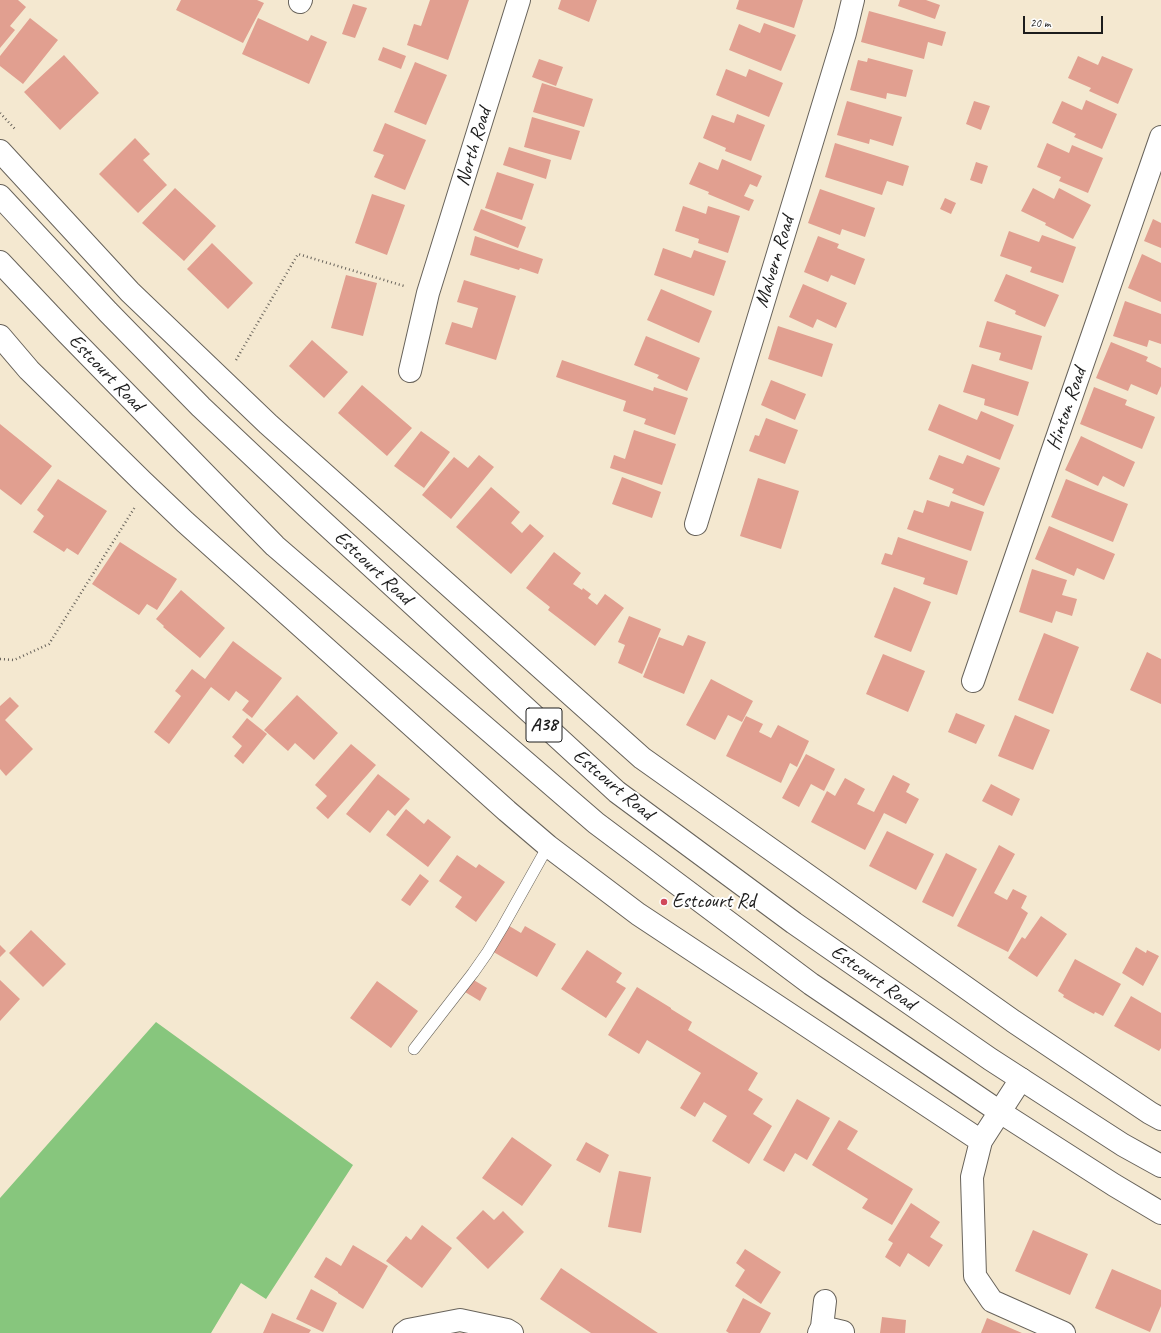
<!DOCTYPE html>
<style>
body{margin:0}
#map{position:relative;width:1161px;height:1333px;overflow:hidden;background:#f4e8d0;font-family:Caveat,sans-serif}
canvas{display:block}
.scale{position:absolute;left:1023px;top:16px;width:80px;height:18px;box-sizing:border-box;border:2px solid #1c1c1c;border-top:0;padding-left:5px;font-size:12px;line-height:14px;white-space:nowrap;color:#1c1c1c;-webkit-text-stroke:3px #fff;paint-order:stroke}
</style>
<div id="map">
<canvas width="1161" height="1333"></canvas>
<div class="scale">20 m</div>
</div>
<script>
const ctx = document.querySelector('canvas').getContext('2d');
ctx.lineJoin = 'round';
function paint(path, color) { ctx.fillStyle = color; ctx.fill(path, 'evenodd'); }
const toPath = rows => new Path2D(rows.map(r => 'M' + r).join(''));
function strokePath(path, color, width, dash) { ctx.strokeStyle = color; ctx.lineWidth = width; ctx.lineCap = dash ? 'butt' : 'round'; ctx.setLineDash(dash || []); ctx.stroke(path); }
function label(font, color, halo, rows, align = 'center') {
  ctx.font = font + ' Caveat,sans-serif'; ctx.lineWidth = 4; ctx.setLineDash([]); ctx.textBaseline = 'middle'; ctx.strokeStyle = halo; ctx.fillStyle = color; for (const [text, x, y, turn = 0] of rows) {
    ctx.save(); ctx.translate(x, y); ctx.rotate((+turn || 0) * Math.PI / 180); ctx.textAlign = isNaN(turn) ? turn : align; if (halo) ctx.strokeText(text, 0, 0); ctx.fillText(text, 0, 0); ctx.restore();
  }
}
const green = toPath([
 [156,1022,353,1165,266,1299,241,1283,211,1333,0,1333,0,1198]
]);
const building = toPath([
 [0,0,18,0,26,7,10,26,15,30,0,48],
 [181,0,257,0,264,3,243,43,176,10],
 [430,0,469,0,448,60,407,45,414,24,421,26],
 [561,0,597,0,589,22,558,9],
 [739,0,803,0,794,28,736,9],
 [900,0,926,0,940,5,935,19,898,6],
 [353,4,367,8,355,38,342,34],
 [869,11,946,32,942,46,928,42,924,59,861,42],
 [30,18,58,40,23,84,0,66,0,56],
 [258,18,308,41,311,35,327,42,309,84,242,54],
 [764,23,796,35,781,71,729,50,739,24,760,33],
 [383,47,406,56,401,69,378,60],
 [64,55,99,93,60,130,24,92],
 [1078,56,1098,65,1102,56,1133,69,1118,104,1089,91,1091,88,1068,78],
 [868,58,913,70,906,97,887,93,886,99,850,90,858,60,867,62],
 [539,59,563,67,556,86,532,77],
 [415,62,447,75,426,125,394,112],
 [726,69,746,77,749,69,783,83,769,117,716,95],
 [542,83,593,99,584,127,533,112],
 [1086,100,1117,114,1102,149,1074,137,1076,134,1052,123,1062,101,1082,110],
 [847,101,902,117,893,146,870,139,869,144,837,135],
 [974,101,990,106,981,130,966,124],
 [737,114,765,125,751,161,725,151,726,148,703,138,712,115,734,123],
 [532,117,580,131,571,160,524,147],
 [385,123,426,140,405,190,374,177,384,155,373,151],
 [135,138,150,154,143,160,167,185,138,213,99,174],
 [835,143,909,166,903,186,887,181,882,195,825,177],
 [1047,143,1069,153,1072,145,1103,158,1088,193,1059,181,1061,177,1037,167],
 [509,147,551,160,546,179,503,165],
 [722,159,762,176,757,187,750,184,744,196,754,200,749,211,708,194,709,192,689,184,699,162,718,170],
 [976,162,988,166,982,184,970,180],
 [497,172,534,184,522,220,485,208],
 [175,188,216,226,184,261,142,223],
 [1033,188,1054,199,1059,188,1091,205,1073,239,1045,225,1046,223,1021,211],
 [820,189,875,208,865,237,842,229,840,235,808,223],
 [372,194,405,205,387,255,355,243],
 [945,198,956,203,951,214,940,209],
 [683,206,706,214,708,206,740,216,728,253,698,243,699,239,675,231],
 [481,209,526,227,518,248,473,230],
 [1153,219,1161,223,1161,248,1144,241],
 [1009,231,1039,242,1042,235,1076,247,1063,283,1030,272,1032,267,1000,256],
 [475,236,543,259,538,274,520,268,519,270,470,255],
 [818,236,839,244,837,248,865,259,855,285,831,275,828,282,804,272],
 [212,243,253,283,228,309,187,269],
 [663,248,691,258,694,250,726,261,714,296,654,275],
 [1142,254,1161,263,1161,302,1128,288],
 [1006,274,1059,295,1045,327,1015,314,1016,311,994,301],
 [346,275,377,283,363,336,331,328],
 [464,280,516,296,496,360,445,344,452,322,472,328,478,308,457,302],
 [803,284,847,303,836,328,817,319,813,328,789,317],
 [661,289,712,311,699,343,647,320],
 [1125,301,1161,314,1161,344,1149,340,1147,347,1113,336],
 [987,321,1042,336,1032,370,999,360,1001,353,979,347],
 [778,326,833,344,822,377,768,359],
 [646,336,700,358,687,391,657,378,659,375,634,365],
 [312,340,348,372,324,398,289,366],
 [1111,342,1148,357,1146,361,1161,368,1161,386,1157,395,1131,384,1128,391,1096,378],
 [562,360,653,391,654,387,688,398,675,435,644,424,646,419,623,411,626,401,556,377],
 [972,364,1029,382,1018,416,984,405,985,399,963,392],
 [771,380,806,394,795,420,761,405],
 [362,385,412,428,387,456,338,413],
 [1094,387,1127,400,1125,405,1155,417,1142,449,1080,424],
 [939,404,977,420,981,411,1014,425,1000,460,928,430],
 [766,418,798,430,785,464,749,451,755,435,759,436],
 [0,424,52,466,21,505,0,489],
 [634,430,676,444,662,485,610,468,614,455,625,459],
 [421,431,450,452,424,488,394,466],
 [1081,436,1135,462,1124,487,1103,476,1098,486,1065,470],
 [479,455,494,467,451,519,422,495,454,457,468,468],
 [939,455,963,464,967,455,1000,468,984,506,952,493,954,489,929,479],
 [622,477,661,492,652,518,612,504],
 [758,478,799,491,781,549,740,536],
 [58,479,107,511,78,555,67,548,64,552,33,532,44,516,37,510],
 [1066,479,1128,504,1113,542,1051,517],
 [491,487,520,512,511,523,522,533,530,524,544,536,511,574,456,527],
 [927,500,949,507,951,501,984,512,971,551,907,529,914,510,923,513],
 [1049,526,1115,554,1104,580,1077,568,1074,576,1035,559],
 [898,537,968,561,957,595,923,584,925,578,881,564,885,553,892,555],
 [120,542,177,579,157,610,147,604,139,615,92,584],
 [554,552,581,573,573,584,582,590,583,588,591,594,588,598,597,605,605,594,624,608,595,646,548,610,550,607,526,588],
 [1032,569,1067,580,1062,595,1077,599,1072,616,1056,611,1052,623,1019,612],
 [894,587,931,602,911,652,874,637],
 [181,590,225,628,200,658,163,627,164,626,156,619],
 [629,616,661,629,642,674,618,663,625,645,618,642],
 [1044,633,1079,647,1053,714,1018,700],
 [688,635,706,642,684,694,643,677,659,637,683,646],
 [233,641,282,678,252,718,242,710,249,701,236,691,229,701,211,687,169,744,154,732,181,696,175,691,192,669,205,679],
 [1147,652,1161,659,1161,704,1130,690],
 [883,654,925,671,908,712,866,694],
 [711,679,753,701,742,722,728,715,715,740,686,725],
 [297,695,338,733,314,760,295,743,288,751,264,730],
 [10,697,19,706,5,720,33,749,6,776,0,769,0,706],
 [956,713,985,725,976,744,948,732],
 [1015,715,1050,730,1033,770,998,756],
 [746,716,763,724,759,732,771,738,778,725,809,741,797,767,790,763,781,783,726,756],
 [247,718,267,734,243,764,234,756,242,746,232,737],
 [351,744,376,765,328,819,316,808,327,796,315,785],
 [806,754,835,769,824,791,811,784,799,807,782,798],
 [378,774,410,799,395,816,388,810,370,833,346,814],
 [893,775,910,784,906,792,919,799,906,824,884,813,865,850,811,822,827,791,835,796,845,778,865,789,857,804,874,812],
 [991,784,1020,799,1012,816,982,801],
 [406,809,424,824,428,819,451,837,428,867,386,835],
 [887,831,934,854,916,890,869,866],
 [999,845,1015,854,994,893,1007,900,1013,889,1027,896,1021,908,1028,913,1008,952,957,926],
 [946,853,977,869,953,917,922,902],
 [457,855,476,868,479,864,505,882,476,922,455,907,462,897,439,881],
 [420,874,429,881,410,906,401,900],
 [1041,916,1067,934,1037,977,1008,958,1022,937,1025,939],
 [506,924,521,933,525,926,556,944,537,977,490,950],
 [31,930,66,964,43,987,9,953],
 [0,945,6,951,0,957],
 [1136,947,1146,953,1147,950,1159,956,1143,986,1122,973],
 [587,950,622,973,616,982,626,988,606,1018,561,989],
 [1075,959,1121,984,1103,1016,1095,1012,1094,1014,1079,1006,1063,997,1064,995,1058,991],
 [472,979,487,988,480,1001,465,992],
 [0,980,20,999,0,1021],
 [377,981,418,1011,391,1048,350,1018],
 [637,987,671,1008,671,1009,692,1022,688,1030,758,1073,748,1090,763,1099,753,1114,772,1126,749,1164,712,1141,727,1116,704,1102,695,1117,680,1108,701,1073,647,1040,639,1054,608,1035],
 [1131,996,1161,1013,1161,1048,1159,1051,1114,1026],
 [797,1099,830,1118,807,1160,795,1153,784,1172,763,1160],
 [839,1120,858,1131,847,1149,913,1189,892,1225,862,1208,868,1199,812,1165],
 [512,1137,552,1165,522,1206,482,1178],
 [586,1142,609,1155,600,1173,576,1160],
 [619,1171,651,1177,641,1233,608,1227],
 [911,1203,940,1222,930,1237,943,1245,929,1267,908,1253,900,1267,885,1257,893,1243,888,1240],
 [483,1210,494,1220,503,1211,524,1232,488,1269,456,1238],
 [422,1225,452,1248,422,1288,386,1261,406,1236,411,1240],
 [1033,1230,1088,1254,1070,1295,1015,1271],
 [353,1245,388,1266,363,1309,338,1293,338,1292,314,1277,326,1257,341,1266],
 [745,1249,781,1272,761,1304,735,1286,745,1270,736,1263],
 [561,1268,658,1333,591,1333,540,1299],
 [1112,1269,1161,1290,1161,1306,1150,1332,1095,1308],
 [311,1289,337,1303,323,1332,296,1319],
 [743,1298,771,1313,760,1333,729,1333,726,1331],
 [272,1313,311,1330,309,1333,263,1333],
 [882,1317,906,1320,905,1333,880,1333],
 [987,1318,1022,1333,981,1333]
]);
const path = toPath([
 [0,113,16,130],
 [236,360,298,254,404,286],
 [0,659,14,660,49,644,135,507]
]);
const lane = toPath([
 [414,1049,473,973,487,953,502,928,548,846]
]);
const street = toPath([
 [300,2,301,0],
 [0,151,130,292,268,424,642,758,1013,1021,1150,1113,1161,1119],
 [0,336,29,370,142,481,185,522,507,811,548,846,638,914,981,1141,1021,1079],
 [410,371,428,293,519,0],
 [696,524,845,33,853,0],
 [973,681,1161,137],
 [981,1141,972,1177,975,1276,992,1301,1064,1333],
 [822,1327,843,1332],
 [404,1333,408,1330,460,1320,507,1330,512,1333],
 [819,1333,822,1327,825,1301]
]);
const primary = toPath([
 [0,196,108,312,201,407,308,508,617,792,794,923,990,1059,1123,1145,1161,1166],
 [0,262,66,332,275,546,596,823,811,984,1000,1112,1114,1185,1161,1213]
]);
const markers = [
 [664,902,4,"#d1495b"]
];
const shields = [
 [544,725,36]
];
const shieldNames = [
 ["A38",544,725]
];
const streetNames = [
 ["North Road",474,147,-73],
 ["Malvern Road",775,262,-73],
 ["Estcourt Road",106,373,46],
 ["Hinton Road",1067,409,-71],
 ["Estcourt Road",373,568,43],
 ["Estcourt Road",613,785,40],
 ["Estcourt Road",873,978,35]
];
const poiNames = [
 ["Estcourt Rd",672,902]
];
paint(green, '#87c67d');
paint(building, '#e19f90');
strokePath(lane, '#68635b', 12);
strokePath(street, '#68635b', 24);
strokePath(primary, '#68635b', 24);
strokePath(path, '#68635b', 2.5, [1, 3]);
strokePath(lane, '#fff', 11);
strokePath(street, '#fff', 22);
strokePath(primary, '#fff', 22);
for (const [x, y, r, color] of markers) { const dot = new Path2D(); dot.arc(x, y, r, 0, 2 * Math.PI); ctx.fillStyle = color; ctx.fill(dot); strokePath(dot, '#fff', 1.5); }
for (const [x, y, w] of shields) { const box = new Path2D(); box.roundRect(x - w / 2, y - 17, w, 34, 3); ctx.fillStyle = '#fff'; ctx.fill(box); strokePath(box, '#1c1c1c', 1); }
label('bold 19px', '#1c1c1c', null, shieldNames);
label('20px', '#1c1c1c', '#fff', streetNames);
label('20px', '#1c1c1c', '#fff', poiNames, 'left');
</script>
